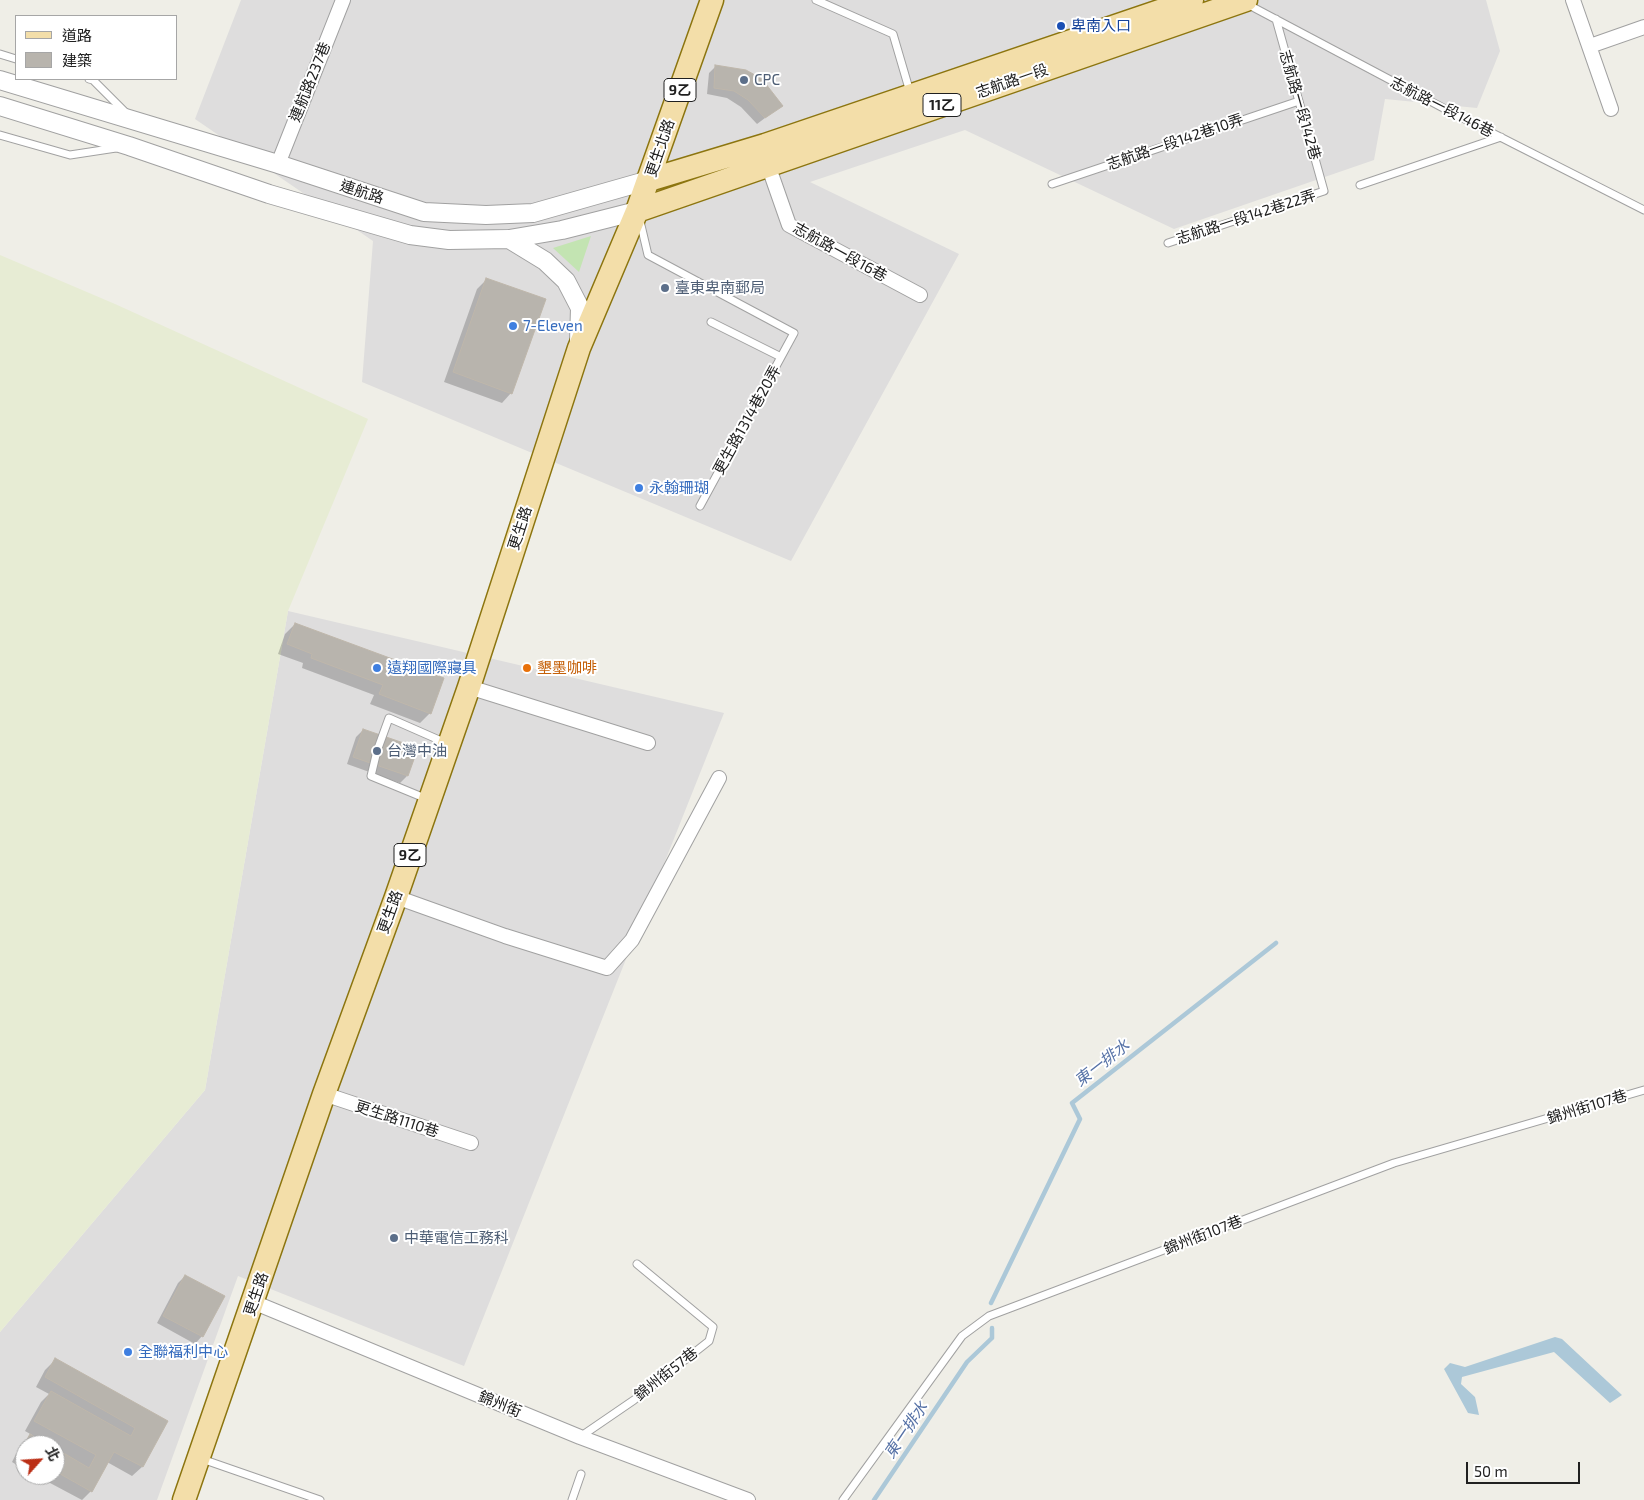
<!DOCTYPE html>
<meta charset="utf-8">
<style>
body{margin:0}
#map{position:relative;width:1644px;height:1500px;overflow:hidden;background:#efeee7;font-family:"Exo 2","Noto Sans TC",sans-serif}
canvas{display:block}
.legend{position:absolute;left:15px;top:15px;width:162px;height:65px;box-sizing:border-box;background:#fff;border:1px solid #a6a6a6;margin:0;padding:6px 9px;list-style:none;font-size:15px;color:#202020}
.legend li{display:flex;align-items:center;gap:10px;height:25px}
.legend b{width:25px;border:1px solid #a6a6a6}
.north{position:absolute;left:15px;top:1435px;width:50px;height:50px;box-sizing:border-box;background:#fff;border:1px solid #a6a6a6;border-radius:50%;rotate:64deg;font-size:14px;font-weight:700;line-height:20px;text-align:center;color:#202020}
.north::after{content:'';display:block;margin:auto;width:18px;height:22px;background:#bb2e15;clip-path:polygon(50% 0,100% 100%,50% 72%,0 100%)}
.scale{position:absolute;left:1466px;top:1462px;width:114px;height:22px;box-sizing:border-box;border:2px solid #202020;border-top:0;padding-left:6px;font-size:15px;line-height:18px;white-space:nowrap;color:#202020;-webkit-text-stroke:4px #fff;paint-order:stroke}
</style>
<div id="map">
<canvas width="1644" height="1500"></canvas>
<ul class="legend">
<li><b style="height:6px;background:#f3dea9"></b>道路</li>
<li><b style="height:14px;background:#b8b4ad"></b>建築</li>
</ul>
<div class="north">北</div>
<div class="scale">50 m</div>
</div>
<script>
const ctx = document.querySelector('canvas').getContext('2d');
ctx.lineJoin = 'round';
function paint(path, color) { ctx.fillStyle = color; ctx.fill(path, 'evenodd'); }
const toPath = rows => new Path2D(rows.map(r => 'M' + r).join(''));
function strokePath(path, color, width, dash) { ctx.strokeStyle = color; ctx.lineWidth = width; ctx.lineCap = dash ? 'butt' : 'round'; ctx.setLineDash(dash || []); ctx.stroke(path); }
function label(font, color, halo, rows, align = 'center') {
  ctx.font = font + ' "Exo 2","Noto Sans TC",sans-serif'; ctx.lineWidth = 4; ctx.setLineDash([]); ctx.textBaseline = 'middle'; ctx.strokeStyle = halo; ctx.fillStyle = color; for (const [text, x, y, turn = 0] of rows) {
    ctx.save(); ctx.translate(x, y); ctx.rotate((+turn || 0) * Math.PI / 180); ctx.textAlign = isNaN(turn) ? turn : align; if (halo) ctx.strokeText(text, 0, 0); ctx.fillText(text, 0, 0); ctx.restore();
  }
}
const residential = toPath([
 [241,0,1486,0,1500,51,1477,108,1385,99,1374,160,1174,229,965,130,810,182,959,254,791,561,362,382,373,241,195,119],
 [288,611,724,713,464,1366,238,1276,157,1500,0,1500,0,1332,205,1090],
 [25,1445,55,1445,55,1475,25,1475]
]);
const farmland = toPath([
 [0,255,115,304,368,419,288,611,205,1090,0,1332]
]);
const grass = toPath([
 [591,236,579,272,553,248]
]);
const water = toPath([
 [1555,1337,1562,1339,1622,1395,1610,1403,1554,1352,1462,1377,1461,1384,1475,1397,1479,1415,1468,1413,1444,1369,1450,1363,1465,1367]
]);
const shadow = toPath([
 [716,66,781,106,757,124,741,107,727,98,707,94,709,73],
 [487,279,511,393,502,403,444,382,477,289],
 [295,624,430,713,420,723,370,704,374,695,302,668,303,663,278,654,285,634],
 [363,730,407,776,400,783,347,764,356,737],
 [185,1276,202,1336,195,1344,157,1323,178,1283],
 [55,1360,166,1422,142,1467,132,1476,107,1462,91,1491,82,1500,35,1475,55,1475,55,1445,25,1445,25,1470,12,1462,20,1446,32,1435,25,1431,41,1402,49,1394,36,1387,45,1370]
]);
const stream = toPath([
 [991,1303,1080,1119,1072,1103,1276,943],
 [874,1500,967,1362,992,1338,992,1328]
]);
const building = toPath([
 [715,65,746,70,762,79,783,106,765,118,748,100,734,91,714,88,715,65],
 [486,278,546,299,512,394,453,372,486,278],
 [295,623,444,678,431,714,379,694,383,685,311,658,312,654,287,644,295,623],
 [363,729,418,748,408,776,353,757,363,729],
 [185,1275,225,1296,203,1337,163,1316,185,1275],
 [55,1358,168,1421,143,1467,114,1452,92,1492,55,1471,55,1448,89,1468,96,1455,34,1421,51,1391,131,1436,135,1428,45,1377,55,1358],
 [30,1434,49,1445,25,1445,25,1455,20,1452,30,1434]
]);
const service = toPath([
 [816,0,893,34,910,92],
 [1247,4,1447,110,1644,210],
 [0,54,16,59],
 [89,79,93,80,126,113],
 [0,135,70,155,116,148],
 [1052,184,1299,101],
 [1360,185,1501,137],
 [640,221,648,255,794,333,700,506],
 [1168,243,1324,191,1276,19],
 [711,322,781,357],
 [427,799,371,776,377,751,389,718,446,743],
 [580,1437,634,1400,709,1341,713,1327,637,1264],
 [202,1459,320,1500],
 [572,1500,581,1474],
 [843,1500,962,1336,989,1316,1394,1163,1644,1090]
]);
const minor = toPath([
 [1573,0,1611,109],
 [1590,46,1644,27],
 [278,164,343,0],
 [768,165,789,225,920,295],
 [469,687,648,743],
 [396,897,505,936,607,968,632,940,719,778],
 [324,1094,471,1143],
 [253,1302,580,1437,748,1500]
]);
const tertiary = toPath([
 [0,80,278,164,424,212,486,215,533,213,649,180],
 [0,106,129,146,269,194,410,235,449,240,509,239,562,230,637,211],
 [509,239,545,261,566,281,580,308,579,341]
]);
const primary = toPath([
 [649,180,765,145,1192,0],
 [637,211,1246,0],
 [184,1500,324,1094,396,897,469,687,579,348,637,211,712,0]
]);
const markers = [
 [1061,26,5,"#1a4fb4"],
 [744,80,5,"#5c6f8a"],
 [665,288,5,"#5c6f8a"],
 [513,326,5,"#3f7fe0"],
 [639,488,5,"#3f7fe0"],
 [377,668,5,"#3f7fe0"],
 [527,668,5,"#e8710a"],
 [377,751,5,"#5c6f8a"],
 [394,1238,5,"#5c6f8a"],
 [128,1352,5,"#3f7fe0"]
];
const shields = [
 [680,90,32],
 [942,105,38],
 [410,855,32]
];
const shieldNames = [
 ["9乙",680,90],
 ["11乙",942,105],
 ["9乙",410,855]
];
const transitNames = [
 ["卑南入口",1071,26]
];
const serviceNames = [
 ["CPC",754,80],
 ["臺東卑南郵局",675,288],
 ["台灣中油",387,751],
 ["中華電信工務科",404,1238]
];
const streetNames = [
 ["志航路一段",1012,81,-19],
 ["連航路237巷",310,82,-68],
 ["志航路一段142巷",1300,105,74],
 ["志航路一段146巷",1442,107,27],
 ["志航路一段142巷10弄",1175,142,-19],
 ["更生北路",660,148,-71],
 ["連航路",362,192,18],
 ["志航路一段142巷22弄",1246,217,-18],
 ["志航路一段16巷",840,252,29],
 ["更生路1314巷20弄",747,420,-61],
 ["更生路",520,528,-72],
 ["更生路",390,912,-70],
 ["錦州街107巷",1587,1107,-17],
 ["更生路1110巷",397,1119,18],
 ["錦州街107巷",1203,1235,-21],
 ["更生路",256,1294,-71],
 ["錦州街57巷",666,1374,-38],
 ["錦州街",500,1404,22]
];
const shopNames = [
 ["7-Eleven",523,326],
 ["永翰珊瑚",649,488],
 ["遠翔國際寢具",387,668],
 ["全聯福利中心",138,1352]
];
const foodNames = [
 ["墾墨咖啡",537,668]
];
const waterNames = [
 ["東一排水",1102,1063,-38],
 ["東一排水",906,1430,-56]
];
paint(residential, '#dedddd');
paint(farmland, '#e7ecd4');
paint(grass, '#c3e4b2');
paint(water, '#acc8d8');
paint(shadow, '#0003');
strokePath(stream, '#acc8d8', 4.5);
paint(building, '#b8b4ad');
strokePath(building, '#bfb7ab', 1);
strokePath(service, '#a1a1a1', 9);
strokePath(minor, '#a1a1a1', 16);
strokePath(tertiary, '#a1a1a1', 20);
strokePath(primary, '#8c750f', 25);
strokePath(service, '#fff', 7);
strokePath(minor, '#fff', 14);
strokePath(tertiary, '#fff', 18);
strokePath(primary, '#f3dea9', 22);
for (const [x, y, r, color] of markers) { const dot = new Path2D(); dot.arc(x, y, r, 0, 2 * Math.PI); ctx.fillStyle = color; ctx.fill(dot); strokePath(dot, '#fff', 2); }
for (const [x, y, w] of shields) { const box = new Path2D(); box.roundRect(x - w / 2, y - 11.5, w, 23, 4); ctx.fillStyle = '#fff'; ctx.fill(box); strokePath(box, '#202020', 1); }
label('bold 14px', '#202020', null, shieldNames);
label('15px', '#164399', '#fff', transitNames, 'left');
label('15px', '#4e5e75', '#fff', serviceNames, 'left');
label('15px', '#202020', '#fff', streetNames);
label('15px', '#366cbe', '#fff', shopNames, 'left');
label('15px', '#c56008', '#fff', foodNames, 'left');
label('italic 16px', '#5571a6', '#fff', waterNames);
</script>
